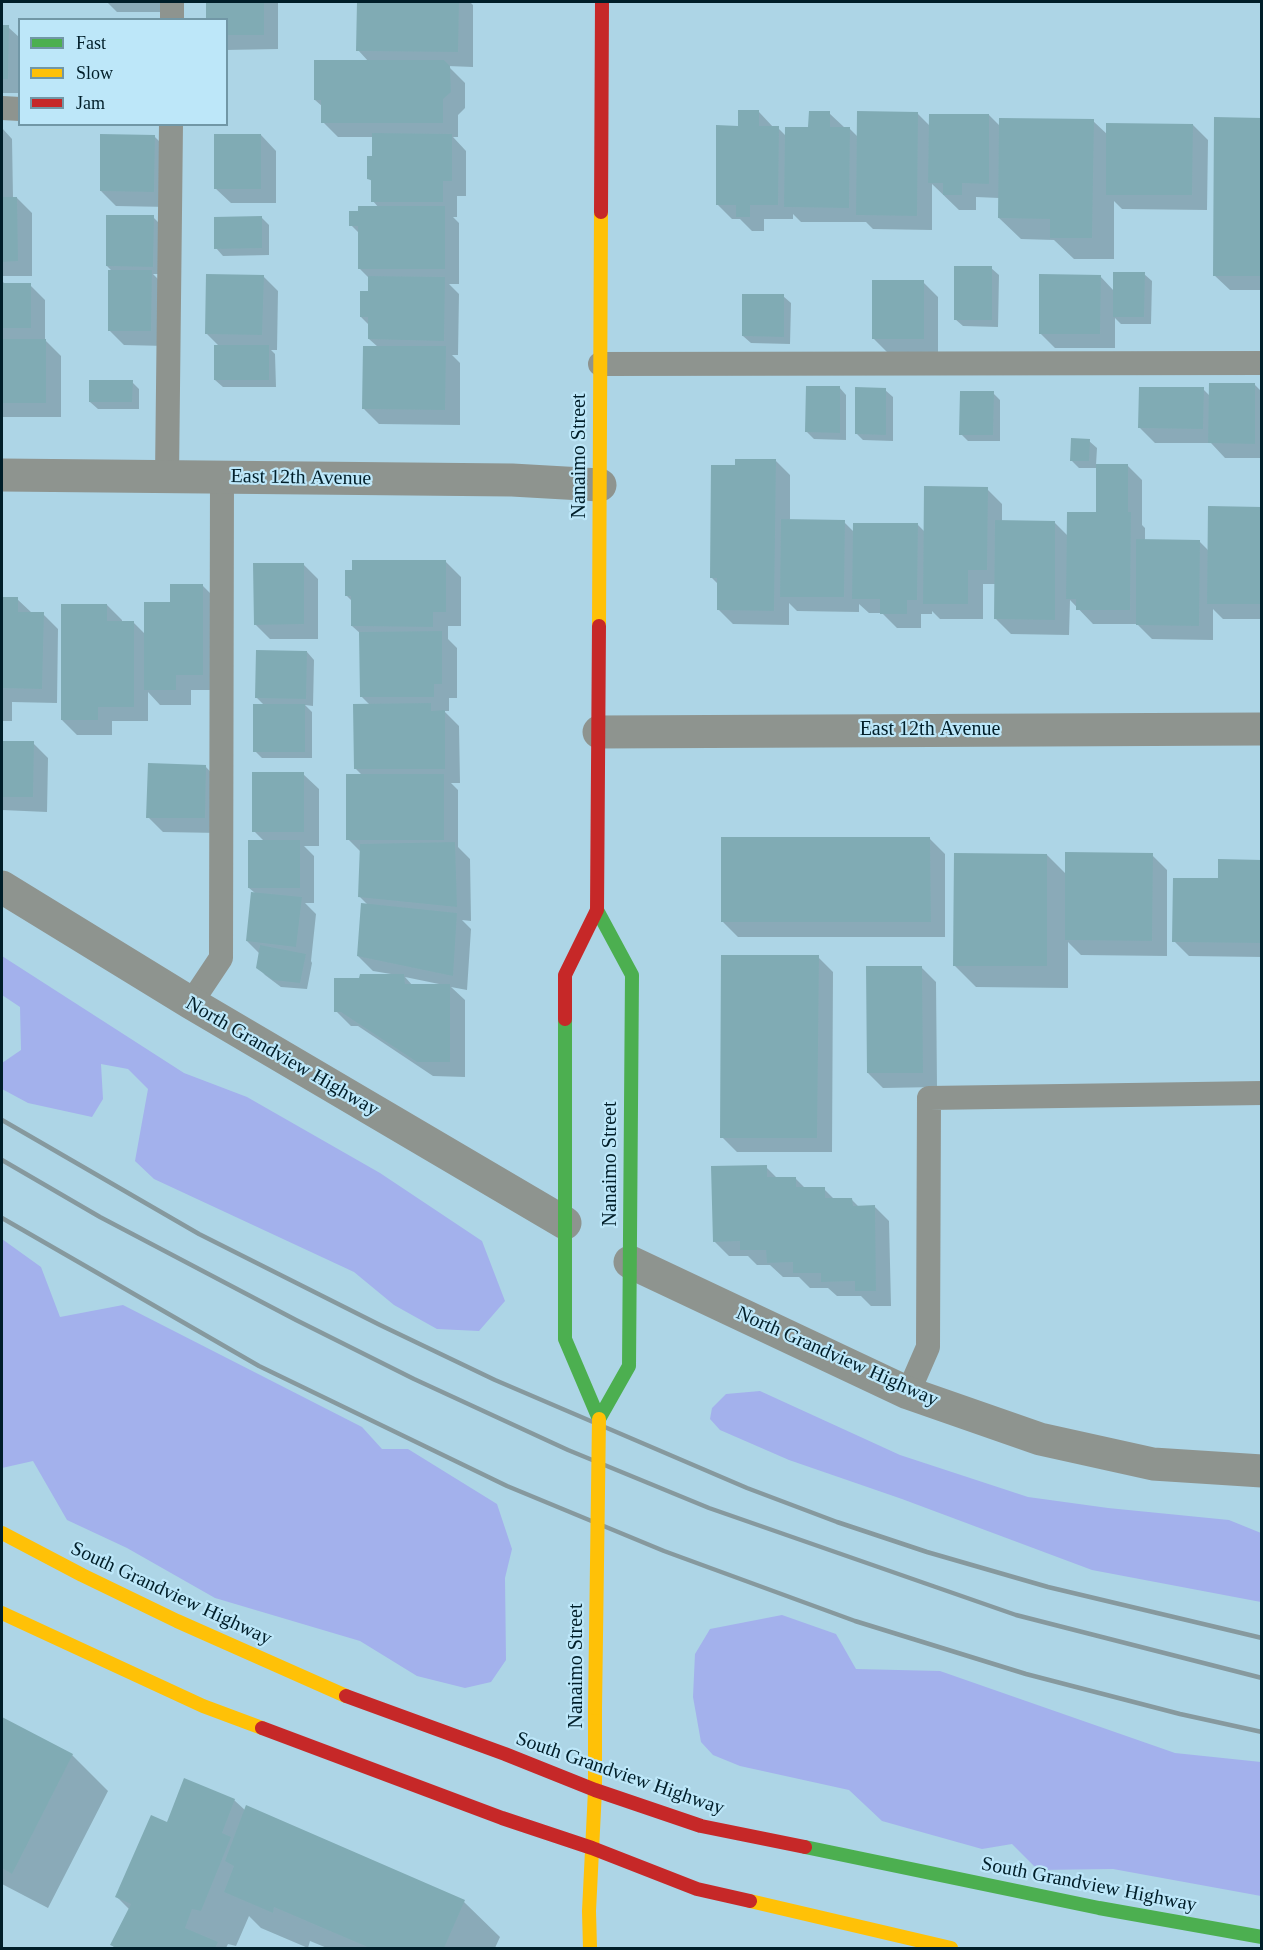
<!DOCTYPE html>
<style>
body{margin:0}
#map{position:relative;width:1263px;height:1950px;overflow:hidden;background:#add5e6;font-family:Georgia,serif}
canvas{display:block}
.frame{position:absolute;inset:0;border:3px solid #001e29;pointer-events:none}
.legend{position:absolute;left:18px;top:18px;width:210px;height:108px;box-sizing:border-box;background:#bde7f9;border:2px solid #7197a6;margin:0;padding:8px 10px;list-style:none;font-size:18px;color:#001e29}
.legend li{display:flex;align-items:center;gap:12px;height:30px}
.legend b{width:30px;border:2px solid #7197a6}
</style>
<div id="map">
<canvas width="1263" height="1950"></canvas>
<div class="frame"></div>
<ul class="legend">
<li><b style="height:8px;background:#4caf50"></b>Fast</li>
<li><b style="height:8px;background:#ffc107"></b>Slow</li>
<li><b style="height:8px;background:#c62828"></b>Jam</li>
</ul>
</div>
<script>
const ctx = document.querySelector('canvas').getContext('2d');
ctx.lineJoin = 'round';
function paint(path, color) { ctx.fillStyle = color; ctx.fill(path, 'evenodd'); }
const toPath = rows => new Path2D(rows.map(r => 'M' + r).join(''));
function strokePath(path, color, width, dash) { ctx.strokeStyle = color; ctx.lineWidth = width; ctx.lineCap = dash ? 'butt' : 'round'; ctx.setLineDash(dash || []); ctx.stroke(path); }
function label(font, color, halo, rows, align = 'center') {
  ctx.font = font + ' Georgia,serif'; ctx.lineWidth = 4.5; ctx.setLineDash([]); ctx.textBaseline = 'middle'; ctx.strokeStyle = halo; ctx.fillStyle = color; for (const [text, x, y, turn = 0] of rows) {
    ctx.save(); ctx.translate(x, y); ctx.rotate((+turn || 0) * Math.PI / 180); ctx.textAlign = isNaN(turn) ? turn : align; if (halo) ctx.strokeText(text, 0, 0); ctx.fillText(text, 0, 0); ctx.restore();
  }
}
const forest = toPath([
 [2,956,184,1073,247,1097,380,1173,482,1241,505,1301,479,1331,437,1329,394,1305,354,1272,154,1179,135,1161,148,1089,128,1069,101,1064,103,1099,92,1117,28,1103,2,1089,2,1063,21,1050,20,1007,2,995],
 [2,1239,41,1267,60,1317,123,1305,362,1427,382,1449,408,1449,497,1504,512,1549,505,1578,506,1660,491,1682,465,1688,417,1676,360,1641,215,1598,127,1548,67,1520,33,1461,2,1468],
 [760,1391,900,1455,1028,1497,1108,1508,1229,1520,1261,1533,1261,1602,1092,1570,902,1499,789,1460,720,1430,710,1419,712,1408,726,1394],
 [782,1615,836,1634,856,1669,940,1671,1175,1753,1261,1762,1261,1896,1113,1869,1038,1870,1012,1844,982,1849,882,1821,849,1790,740,1766,713,1755,701,1742,693,1697,695,1654,710,1629]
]);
const shadow = toPath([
 [107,2,176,2,175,12,117,12],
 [207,2,278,2,278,49,226,50,226,20,207,20],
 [359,2,470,2,473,5,473,67,448,66,465,83,465,108,458,115,458,137,453,137,466,151,466,196,457,196,457,217,453,217,459,223,459,284,449,284,459,294,458,355,452,355,460,363,460,425,379,424,364,409,378,347,369,339,369,325,361,317,369,293,370,279,360,269,360,234,351,225,379,208,373,201,373,182,368,178,374,158,374,137,338,137,323,122,323,107,315,100,369,62,358,50],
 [2,27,8,27,20,38,20,93,2,93],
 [759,112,774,128,778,128,786,136,810,128,829,113,845,128,849,128,858,137,917,113,930,126,989,115,1000,126,1093,121,1108,135,1193,125,1208,140,1207,210,1122,209,1114,201,1114,259,1074,259,1054,240,1021,239,999,218,999,198,976,197,976,210,959,210,932,184,932,230,873,229,866,222,801,222,793,214,793,219,764,219,764,231,752,231,740,219,732,219,717,204,739,128],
 [1262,120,1262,290,1230,290,1214,275],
 [2,128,12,139,13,198,17,198,32,213,32,276,2,276],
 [261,135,276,151,276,203,231,203,215,188],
 [154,136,169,151,168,207,116,206,101,191],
 [153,217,160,224,160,274,153,274,166,287,166,346,124,345,109,330,113,272,107,266],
 [261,217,269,225,269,255,223,256,216,248],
 [991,268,999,275,998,327,963,326,955,319],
 [1144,274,1152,281,1151,324,1121,324,1115,318,1115,348,1055,348,1040,333,1100,276,1114,291],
 [263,276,278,291,277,350,271,350,275,354,276,387,223,387,215,380,219,346,206,333],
 [2,281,6,285,30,285,45,300,45,340,61,356,61,417,2,417],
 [923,282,938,297,938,353,888,353,873,338],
 [783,296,791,303,790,344,751,343,743,336],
 [132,382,139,389,139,409,98,409,90,402],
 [1255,385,1262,392,1262,458,1225,458,1211,443,1155,443,1140,428,1203,389,1210,396],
 [839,387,846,395,846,440,814,439,807,432],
 [885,390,893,397,893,441,863,440,856,433],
 [993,393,1000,400,1000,441,968,441,961,434],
 [1089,441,1097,448,1096,465,1127,465,1142,480,1142,525,1145,528,1145,541,1199,541,1209,551,1262,508,1262,619,1223,619,1213,609,1213,640,1152,639,1137,624,1093,624,1070,600,1069,635,1011,634,996,619,996,584,983,584,983,619,940,619,932,611,932,614,921,614,921,628,897,628,882,613,869,613,859,604,859,612,797,611,789,603,789,625,733,624,718,609,718,584,712,578,737,467,775,460,790,475,790,521,844,522,854,532,918,525,925,532,987,489,1002,504,1002,522,1055,523,1068,536,1097,513,1098,468,1079,468,1072,461],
 [446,562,461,577,461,626,448,626,448,639,457,648,457,698,449,698,449,711,444,711,459,726,460,783,451,783,458,790,458,847,470,859,471,921,462,920,471,929,467,990,451,987,465,1000,465,1077,433,1076,358,1026,351,1026,336,1011,360,980,391,974,373,971,358,956,369,906,360,897,361,852,348,839,362,775,355,768,370,705,361,696,361,634,352,626,353,602,346,595],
 [405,977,439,984,413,986],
 [303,564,318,579,318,639,270,639,255,624],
 [203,586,218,601,218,690,191,690,191,705,160,705,148,692,148,721,112,721,112,735,77,735,62,720,107,605,122,620,122,622,133,622,146,635,171,604],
 [2,599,17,599,32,613,43,614,58,629,57,703,12,702,12,721,2,721],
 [307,652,314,660,313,706,305,705,312,712,312,758,262,758,255,751,264,705,256,697],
 [2,742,33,743,48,758,47,812,2,810],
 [205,766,220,782,219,833,163,832,148,817],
 [303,774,319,789,319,846,304,846,314,856,314,903,305,903,316,914,311,961,312,963,307,989,281,987,265,975,258,967,260,954,247,941,255,893,249,888,264,841,254,831],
 [930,839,945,854,945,937,738,937,723,922],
 [1047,855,1067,875,1152,855,1167,870,1167,956,1081,955,1068,942,1068,988,976,987,954,965],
 [1262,862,1262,957,1189,956,1174,941,1219,880],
 [818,957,833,972,832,1152,737,1152,722,1137],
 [921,967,936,982,937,1087,883,1088,868,1073],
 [766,1167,778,1179,796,1179,806,1189,824,1189,834,1199,851,1199,859,1207,874,1206,889,1221,891,1306,871,1306,861,1296,837,1296,828,1288,810,1288,799,1277,783,1277,770,1265,757,1265,748,1256,729,1256,714,1241],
 [2,1719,72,1755,108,1791,48,1908,2,1884],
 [234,1800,246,1811,247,1807,464,1902,500,1937,495,1948,327,1948,310,1941,308,1948,261,1928,249,1916,236,1946,228,1944,226,1948,115,1948,112,1945,130,1910,117,1897,168,1824]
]);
const building = toPath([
 [206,2,264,2,264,35,226,35,226,20,206,20],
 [357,2,459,2,458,52,356,51],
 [2,25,9,25,8,79,2,79],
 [314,60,444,60,450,66,451,92,443,99,443,123,321,123,321,100,314,100],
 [738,110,759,110,759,126,779,126,778,205,750,205,750,217,736,217,736,205,716,205,716,125,738,126],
 [809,111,830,111,830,127,850,127,849,208,784,207,785,127,808,127],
 [857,111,918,112,917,216,856,215],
 [929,114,989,114,989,184,962,183,962,195,943,195,943,183,928,183],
 [1214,117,1262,118,1262,276,1213,276],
 [999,118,1094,119,1092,238,1050,238,1050,219,998,218],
 [1106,123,1193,124,1192,195,1106,195],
 [372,133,452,134,452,181,443,181,443,202,371,202,371,180,367,179,367,156,372,156],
 [100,134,155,135,154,192,100,191],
 [214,134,261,134,261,189,214,189],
 [2,197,17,197,18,261,2,262],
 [358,206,445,206,445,269,358,269,358,226,349,226,349,211,358,211],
 [106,215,154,215,153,267,106,266],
 [262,216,262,248,214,249,214,217],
 [954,266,992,266,992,320,954,320],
 [108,270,152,270,151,331,108,331],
 [1113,272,1145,272,1144,317,1113,317],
 [206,274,264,275,262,335,205,334],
 [1039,274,1101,275,1100,334,1039,334],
 [368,276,445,277,444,341,368,339,368,317,360,317,360,291,368,291],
 [872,280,924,280,924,339,872,339],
 [2,283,31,283,31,328,2,328],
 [742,294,784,294,784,337,742,336],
 [2,339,46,339,46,403,2,403],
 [214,345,269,345,269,380,214,380],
 [363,346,446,346,445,410,362,409],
 [89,380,133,380,132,402,89,402],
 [1209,383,1255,383,1255,444,1208,443],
 [806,386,840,386,840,433,805,432],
 [855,387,886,388,886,435,855,434],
 [1139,387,1204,387,1203,429,1138,428],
 [960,391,994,391,993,435,959,435],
 [1071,438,1090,439,1089,461,1070,461],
 [735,459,776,459,774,611,717,610,717,578,710,578,711,465,735,465],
 [1096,464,1128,464,1128,512,1131,512,1130,610,1076,610,1076,599,1066,599,1067,512,1096,512],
 [924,486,988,487,987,570,968,570,968,604,923,604],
 [1208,506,1262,507,1262,604,1207,604],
 [781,519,845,520,844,597,780,597],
 [995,520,1055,521,1055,620,994,619],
 [853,523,918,523,917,600,907,600,907,614,880,614,880,599,852,599],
 [1136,539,1200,540,1199,626,1136,625],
 [352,560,446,560,446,612,433,612,433,627,351,626,351,596,345,596,345,570,352,570],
 [253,563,304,563,304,624,254,625],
 [170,584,203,584,203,675,176,675,176,690,144,690,144,602,170,602],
 [2,597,18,597,18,612,44,612,42,689,2,688],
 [61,604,107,604,107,621,134,621,134,707,98,707,98,720,61,720],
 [442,631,442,684,434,684,434,697,360,697,359,632],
 [256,650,307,651,306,699,255,698],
 [431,703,431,711,445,710,445,769,354,769,353,704],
 [253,704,305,704,305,752,253,752],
 [2,741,34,741,33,797,2,797],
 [148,763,206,765,205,818,146,818],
 [252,772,304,772,304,832,252,832],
 [346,774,444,774,444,840,346,840],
 [721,837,930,837,931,922,721,922],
 [248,840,300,840,300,888,248,888],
 [455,842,457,907,358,897,360,844],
 [1065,852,1153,853,1152,941,1065,940],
 [954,853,1047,854,1047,966,953,966],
 [1218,859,1262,860,1262,943,1172,942,1173,878,1218,878],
 [251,892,302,897,296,947,246,941],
 [361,903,457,913,453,976,357,956],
 [260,945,306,954,300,983,273,980,256,968],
 [721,955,819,955,817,1138,720,1138],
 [866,966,922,966,923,1073,867,1073],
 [360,974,404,974,405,984,450,984,450,1062,417,1062,341,1012,334,1012,334,978,359,978],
 [767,1165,767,1177,796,1177,796,1187,825,1187,825,1198,852,1198,853,1206,875,1205,876,1291,855,1291,855,1281,821,1282,821,1273,793,1273,793,1262,767,1263,766,1250,740,1250,740,1241,713,1242,711,1166],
 [2,1717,73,1754,12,1874,2,1868],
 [184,1778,235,1799,222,1833,231,1837,201,1911,192,1909,185,1928,218,1942,215,1948,117,1948,110,1945,131,1904,115,1897,151,1815,167,1822],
 [246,1805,465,1900,444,1948,370,1948,274,1907,273,1913,224,1892,234,1866,225,1861]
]);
const lane = toPath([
 [172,20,172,2],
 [2,108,20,109],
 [600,364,1262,363],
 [167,476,171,124],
 [191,1003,221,958,222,477],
 [908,1393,928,1347,929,1098,1262,1093]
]);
const street = toPath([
 [2,475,512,480,600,485],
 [599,732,1262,729],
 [2,887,191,1003,565,1223],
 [630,1262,908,1393,1040,1439,1153,1464,1262,1471]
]);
const fast = toPath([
 [597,910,632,975,629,1366,599,1419],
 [565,1019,565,1339,599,1419],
 [805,1847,1099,1908,1262,1937]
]);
const slow = toPath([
 [599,626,601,212],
 [2,1533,82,1575,177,1621,346,1696],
 [2,1613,203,1706,262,1728],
 [750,1901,951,1948],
 [590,1948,589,1911,595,1790,595,1708]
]);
const jam = toPath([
 [601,212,602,2],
 [565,1019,565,975,597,910,599,626],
 [346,1696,505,1754,595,1790,701,1826,805,1847],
 [262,1728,502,1818,592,1848,697,1889,750,1901]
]);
const rail = toPath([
 [2,1120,199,1234,380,1325,495,1380,747,1488,837,1522,927,1552,1048,1587,1262,1638],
 [2,1160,100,1217,296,1320,414,1379,568,1450,709,1508,1016,1615,1262,1678],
 [2,1218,259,1366,507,1486,664,1551,855,1621,1026,1674,1180,1714,1262,1732]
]);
const slowBridge = toPath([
 [595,1708,599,1419]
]);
const streetNames = [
 ["Nanaimo Street",580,456,-90],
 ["East 12th Avenue",301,478,1],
 ["East 12th Avenue",930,730],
 ["North Grandview Highway",282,1057,30],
 ["Nanaimo Street",611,1164,-90],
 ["North Grandview Highway",837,1357,24],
 ["South Grandview Highway",171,1594,25],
 ["Nanaimo Street",577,1666,-90],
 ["South Grandview Highway",620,1774,19],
 ["South Grandview Highway",1089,1885,11]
];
paint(forest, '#a3b1ec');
paint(shadow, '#0003');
paint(building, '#80abb4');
strokePath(lane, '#8e948f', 24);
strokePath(street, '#8e948f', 33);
strokePath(fast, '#4caf50', 14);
strokePath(slow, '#ffc107', 14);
strokePath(jam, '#c62828', 14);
strokePath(rail, '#86999e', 4.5);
strokePath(slowBridge, '#ffc107', 14);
label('20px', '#001e29', '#bde7f9', streetNames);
</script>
